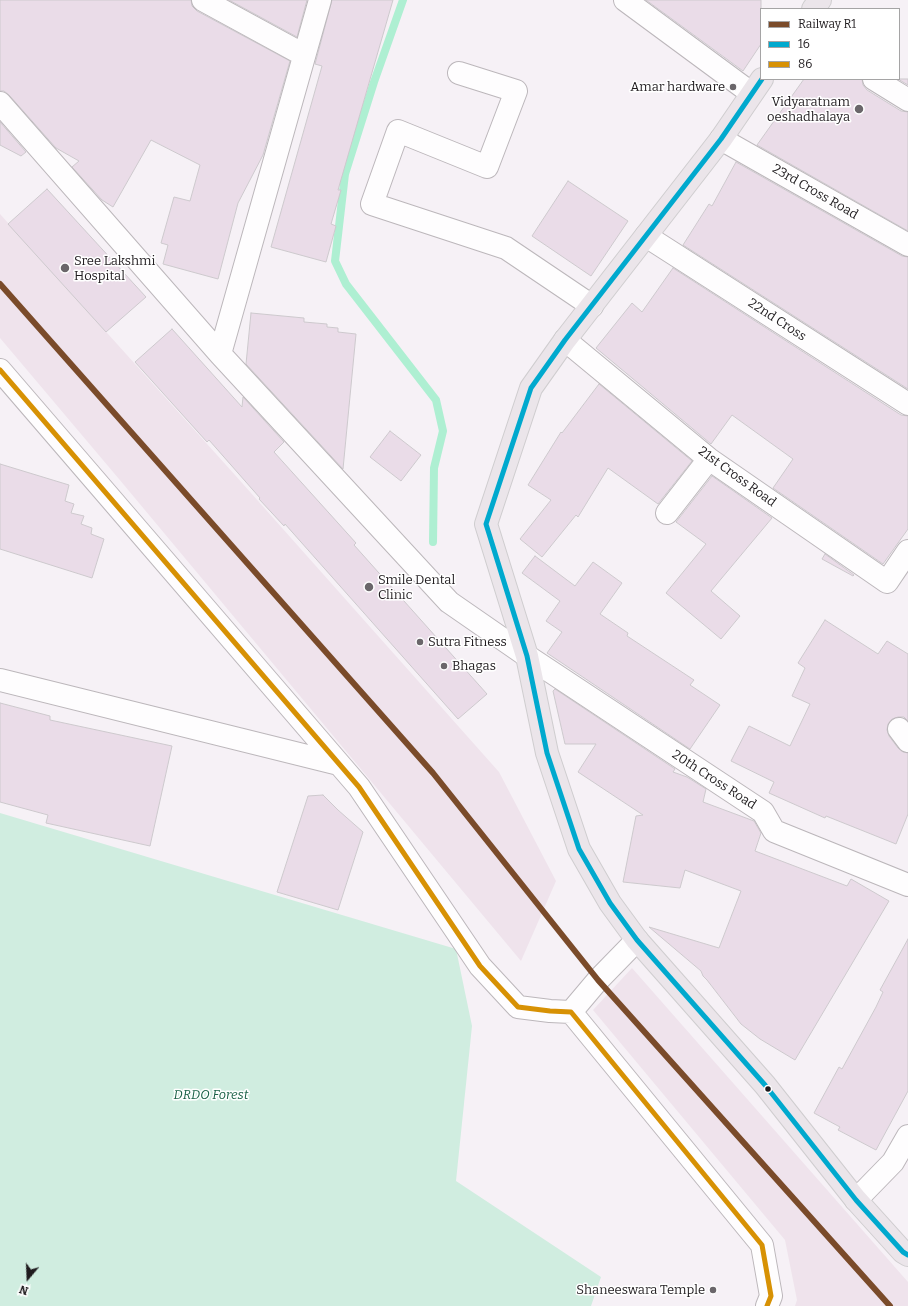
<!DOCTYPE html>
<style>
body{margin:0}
#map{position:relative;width:908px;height:1306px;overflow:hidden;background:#f6f1f6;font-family:Bitter,serif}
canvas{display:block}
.legend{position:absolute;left:760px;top:8px;width:140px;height:72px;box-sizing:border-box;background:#fff;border:1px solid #a5a4a5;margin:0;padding:5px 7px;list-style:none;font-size:12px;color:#1f1b1e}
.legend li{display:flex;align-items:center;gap:8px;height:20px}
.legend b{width:20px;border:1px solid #a5a4a5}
.north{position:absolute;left:8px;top:1258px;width:40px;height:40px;-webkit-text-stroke:3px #fff;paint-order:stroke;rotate:199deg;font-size:11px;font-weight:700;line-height:16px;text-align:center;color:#1f1b1e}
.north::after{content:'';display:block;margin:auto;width:14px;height:18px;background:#1f1b1e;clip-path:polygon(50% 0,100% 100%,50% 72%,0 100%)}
</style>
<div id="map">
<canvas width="908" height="1306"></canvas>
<ul class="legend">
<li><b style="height:5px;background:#7a4b2a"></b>Railway R1</li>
<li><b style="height:5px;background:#00a9ce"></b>16</li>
<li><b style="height:5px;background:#d79104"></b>86</li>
</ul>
<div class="north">N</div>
</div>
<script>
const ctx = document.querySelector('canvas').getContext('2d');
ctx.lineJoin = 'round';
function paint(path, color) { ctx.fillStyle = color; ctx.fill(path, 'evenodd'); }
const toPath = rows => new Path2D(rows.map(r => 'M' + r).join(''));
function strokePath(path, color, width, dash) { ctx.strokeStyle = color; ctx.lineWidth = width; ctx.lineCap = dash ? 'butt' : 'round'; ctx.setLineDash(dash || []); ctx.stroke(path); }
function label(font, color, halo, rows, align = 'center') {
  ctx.font = font + ' Bitter,serif'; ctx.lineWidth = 3; ctx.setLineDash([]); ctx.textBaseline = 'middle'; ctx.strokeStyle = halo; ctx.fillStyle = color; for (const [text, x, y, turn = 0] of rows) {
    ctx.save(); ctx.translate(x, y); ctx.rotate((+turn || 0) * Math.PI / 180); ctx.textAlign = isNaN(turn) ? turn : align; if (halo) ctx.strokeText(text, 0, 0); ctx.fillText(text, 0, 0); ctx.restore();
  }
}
const built = toPath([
 [0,214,235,475,499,772,556,881,521,961,119,479,0,338],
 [632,968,908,1282,908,1306,795,1306,797,1300,785,1240,593,1010]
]);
const green = toPath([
 [0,813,456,949,472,1026,456,1181,601,1277,591,1306,0,1306]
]);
const stream = toPath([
 [403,0,374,82,345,174,335,261,346,284,436,400,443,431,434,468,433,542]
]);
const building = toPath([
 [0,0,191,0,192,6,197,11,290,61,263,155,238,203,218,279,163,264,168,245,161,243,174,197,190,201,200,165,151,140,113,207,102,200,72,167,79,161,56,148,9,95,4,91,0,91,0,0],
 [229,0,307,0,297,37,229,0],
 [332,0,393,0,338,190,341,190,331,224,336,226,326,262,271,247,322,66,315,64,332,0],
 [646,0,761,0,761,44,743,71,646,0],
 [804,79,862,79,863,85,867,90,901,111,908,112,908,231,757,145,804,79],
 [898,79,908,79,908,85,898,79],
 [0,122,26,152,21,156,0,145,0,122],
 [736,162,902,256,908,257,908,389,683,245,709,204,712,206,736,162],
 [568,181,628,221,591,276,532,236,568,181],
 [47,189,146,297,106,332,8,224,47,189],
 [673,268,901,415,908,416,908,529,883,564,773,488,793,459,732,415,711,444,596,348,632,303,642,312,673,268],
 [251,313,304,318,304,322,327,324,327,327,338,328,338,332,356,334,343,469,246,364,251,313],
 [172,329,242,407,243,397,284,442,274,452,356,543,354,545,487,694,458,719,285,524,284,526,259,499,260,498,209,440,207,442,135,362,172,329],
 [599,384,692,461,658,504,608,468,578,517,576,515,542,557,520,539,551,500,528,485,561,432,562,433,599,384],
 [390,431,421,455,401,481,370,457,390,431],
 [0,464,69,485,65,501,74,504,71,513,84,516,81,524,92,528,91,534,104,539,92,578,0,549,0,464],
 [712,476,772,518,711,591,740,616,721,639,666,593,706,544,676,522,712,476],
 [825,554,854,575,853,576,822,559,825,554],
 [535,556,575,586,593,562,622,583,600,614,628,633,627,636,694,680,690,685,720,705,690,749,547,653,562,632,546,621,560,601,522,573,535,556],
 [825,620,878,654,887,641,908,654,908,721,904,717,898,717,892,719,888,724,887,730,889,736,898,748,903,752,908,753,908,814,896,844,826,816,825,818,769,793,774,782,731,761,749,726,790,746,810,704,792,696,805,668,798,663,825,620],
 [555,689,675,769,673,772,687,777,706,789,703,802,754,821,761,833,755,851,847,886,851,879,889,901,795,1060,760,1039,741,1024,707,980,703,976,701,971,649,927,719,948,741,891,685,870,680,888,623,882,636,816,643,815,578,772,596,744,565,744,553,691,555,689],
 [0,703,50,716,50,720,172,746,150,846,46,823,48,815,0,802,0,703],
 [323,795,338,810,363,832,338,910,277,892,308,796,323,795],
 [908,939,908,1091,876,1150,838,1130,840,1127,814,1113,839,1067,842,1069,876,1007,883,992,880,990,908,939]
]);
const minor = toPath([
 [203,0,304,55],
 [625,0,751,93],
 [459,73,516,91,487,167,398,131,372,204,506,248,592,306],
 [874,79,908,100],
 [0,103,220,354,449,602,527,656,763,812,774,831,908,885],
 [721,139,908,245],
 [646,236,908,404],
 [565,340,709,459,887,582,908,551],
 [220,354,320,0],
 [0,370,359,787,480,966,518,1007,550,1011,571,1012,762,1245,771,1296,767,1306],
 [667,513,709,459],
 [0,680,339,764],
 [899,729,908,741],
 [571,1012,598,980,637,940],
 [856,1200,893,1162,908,1136]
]);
const major = toPath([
 [813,9,820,0],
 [762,79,721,139,565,340,531,388,486,524,527,656,547,753,579,849,610,903,637,940,765,1085,856,1200,903,1252,908,1255]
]);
const bus1 = toPath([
 [762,79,721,139,565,340,531,388,486,524,527,656,547,753,579,849,610,903,637,940,765,1085,856,1200,903,1252,908,1255]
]);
const bus2 = toPath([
 [0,370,359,787,480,966,518,1007,550,1011,571,1012,762,1245,771,1296,767,1306]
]);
const rail1 = toPath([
 [0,284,433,773,598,980,890,1306]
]);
const markers = [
 [733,87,4,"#6a666a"],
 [859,109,5,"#6a666a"],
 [65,268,5,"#6a666a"],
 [369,587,5,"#6a666a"],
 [420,642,4,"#6a666a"],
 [444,666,4,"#6a666a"],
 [768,1089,3.5,"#1f1b1e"],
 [713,1290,4,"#6a666a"]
];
const poiNames = [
 ["Amar hardware",725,87,"right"],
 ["Vidyaratnam",850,102,"right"],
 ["oeshadhalaya",850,117,"right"],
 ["Sree Lakshmi",74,261],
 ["Hospital",74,276],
 ["Smile Dental",378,580],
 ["Clinic",378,595],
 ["Sutra Fitness",428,642],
 ["Bhagas",452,666],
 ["Shaneeswara Temple",705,1290,"right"]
];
const streetNames = [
 ["23rd Cross Road",815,192,30],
 ["22nd Cross",777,320,33],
 ["21st Cross Road",737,477,36],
 ["20th Cross Road",714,780,33]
];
const parkNames = [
 ["DRDO Forest",211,1095]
];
paint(built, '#efe3ec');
paint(green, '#d0ede0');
strokePath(stream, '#aeefd2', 8);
paint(building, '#eadce8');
strokePath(building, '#cdc9cd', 1);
strokePath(minor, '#bcb7bb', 24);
strokePath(major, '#cfcdcf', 24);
strokePath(minor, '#fefdfe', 22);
strokePath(major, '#ebe5ea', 22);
strokePath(bus1, '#00a9ce', 5);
strokePath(bus2, '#d79104', 5);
strokePath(rail1, '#7a4b2a', 6);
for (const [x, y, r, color] of markers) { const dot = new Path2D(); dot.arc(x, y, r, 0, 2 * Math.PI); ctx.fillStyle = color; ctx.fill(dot); strokePath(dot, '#fff', 1.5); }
label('13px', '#1f1b1e', '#fff', poiNames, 'left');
label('13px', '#1f1b1e', '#fff', streetNames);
label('italic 13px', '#186045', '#fff', parkNames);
</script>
